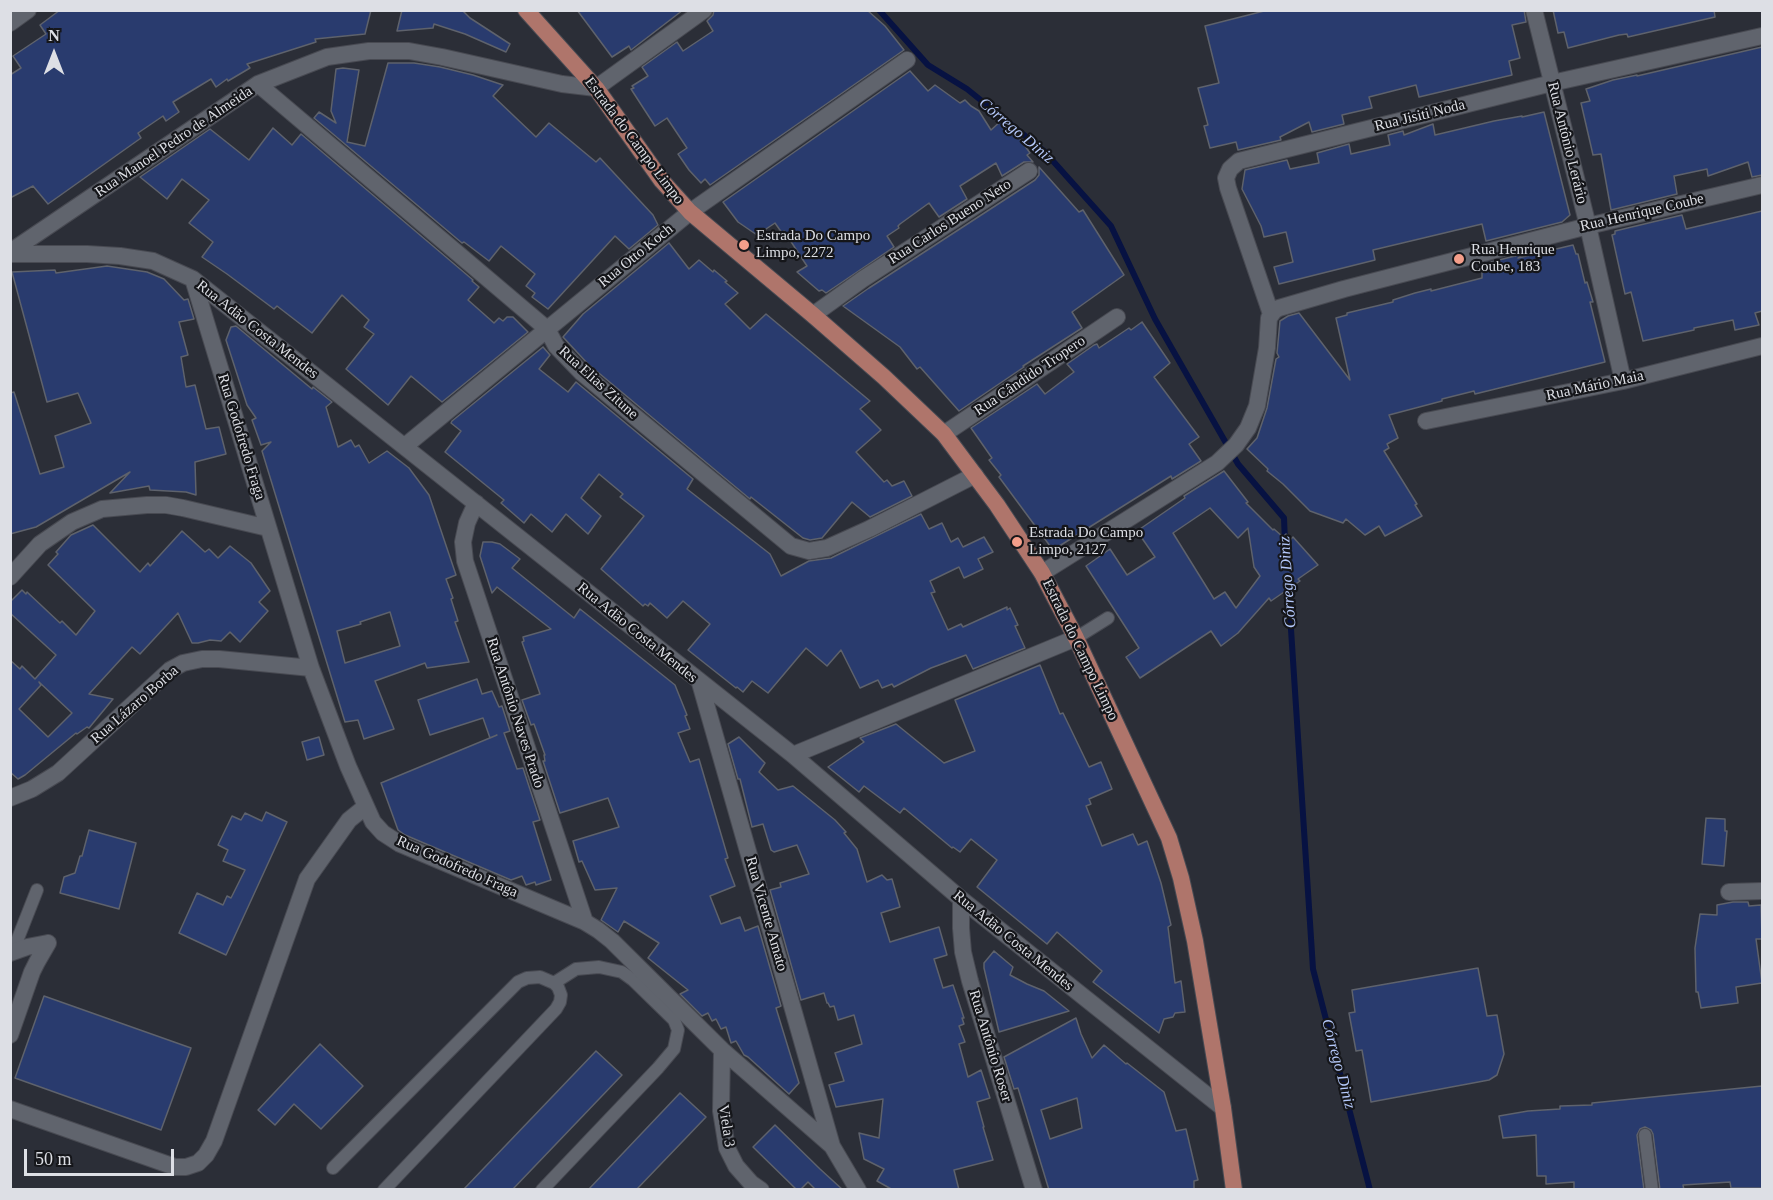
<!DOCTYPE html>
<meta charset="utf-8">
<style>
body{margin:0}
#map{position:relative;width:1773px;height:1200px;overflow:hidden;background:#2b2e37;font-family:Georgia,serif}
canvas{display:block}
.frame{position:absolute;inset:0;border:12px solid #dddfe5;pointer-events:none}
.north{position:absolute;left:24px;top:24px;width:60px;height:60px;-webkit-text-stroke:4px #15161a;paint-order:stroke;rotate:0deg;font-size:16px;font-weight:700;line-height:24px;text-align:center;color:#dddfe5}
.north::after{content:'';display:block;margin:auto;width:21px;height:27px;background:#dddfe5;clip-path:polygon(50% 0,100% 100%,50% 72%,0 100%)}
.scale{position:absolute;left:24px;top:1149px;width:150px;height:27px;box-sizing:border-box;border:3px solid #dddfe5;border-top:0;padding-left:8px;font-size:18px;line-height:21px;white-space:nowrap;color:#dddfe5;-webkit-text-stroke:4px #15161a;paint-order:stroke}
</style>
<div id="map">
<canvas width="1773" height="1200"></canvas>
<div class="frame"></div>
<div class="north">N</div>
<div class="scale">50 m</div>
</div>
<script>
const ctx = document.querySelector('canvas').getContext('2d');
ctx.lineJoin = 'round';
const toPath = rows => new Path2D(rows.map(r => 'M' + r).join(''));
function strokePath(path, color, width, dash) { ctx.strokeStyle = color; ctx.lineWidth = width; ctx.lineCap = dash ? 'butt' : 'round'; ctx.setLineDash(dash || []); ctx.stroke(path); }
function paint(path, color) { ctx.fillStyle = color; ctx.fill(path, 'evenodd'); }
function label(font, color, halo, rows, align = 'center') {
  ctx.font = font + ' Georgia,serif'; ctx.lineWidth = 4.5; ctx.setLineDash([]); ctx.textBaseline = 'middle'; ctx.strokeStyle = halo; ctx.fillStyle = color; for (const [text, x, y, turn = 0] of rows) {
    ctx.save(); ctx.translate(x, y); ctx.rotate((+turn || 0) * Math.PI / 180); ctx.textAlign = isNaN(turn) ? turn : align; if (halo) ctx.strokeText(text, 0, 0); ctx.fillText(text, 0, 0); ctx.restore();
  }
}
const stream = toPath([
 [879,10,928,65,967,89,1044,151,1111,226,1155,319,1238,464,1284,518,1285,543],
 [1288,583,1313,969,1370,1190]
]);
const building = toPath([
 [60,10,371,10,365,34,315,39,316,42,247,64,250,68,228,81,227,79,216,87,211,79,173,102,179,112,166,121,163,116,138,133,141,138,48,204,33,186,10,198,10,75,21,68,13,56,46,34,40,25,60,10],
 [402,10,462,10,470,18,510,44,506,52,465,34,434,24,433,28,397,31,402,10],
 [577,10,683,10,631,50,629,46,612,57,577,10],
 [714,10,867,10,885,26,904,50,710,185,705,179,701,183,689,170,678,154,687,148,667,118,655,126,631,89,634,88,632,86,648,76,642,67,677,42,683,51,713,31,707,21,713,15,714,10],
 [1268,10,1524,10,1526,22,1512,25,1520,58,1509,61,1512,75,1419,97,1416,85,1369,97,1372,108,1342,115,1344,124,1312,132,1309,122,1280,137,1281,140,1238,150,1236,142,1210,148,1204,126,1208,125,1198,88,1219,83,1205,26,1268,10],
 [1553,10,1714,10,1715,17,1628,37,1627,34,1619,35,1568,48,1564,32,1558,33,1553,10],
 [1762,47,1762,175,1752,177,1748,162,1708,176,1707,169,1674,176,1677,194,1611,210,1601,154,1593,155,1581,103,1590,101,1586,89,1613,80,1637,75,1637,76,1762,47],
 [388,63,414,63,440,67,473,75,503,85,493,96,536,137,549,123,596,162,600,158,653,215,658,225,629,249,615,236,548,309,532,297,535,293,526,286,535,274,501,246,489,261,464,242,462,243,314,118,319,112,336,123,331,111,336,69,343,68,359,70,347,142,365,146,388,63],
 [910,71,928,91,935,85,960,103,965,100,971,106,979,111,991,130,1002,120,1015,132,1030,153,1027,155,1033,162,1024,162,1002,176,996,163,960,186,967,199,939,217,929,203,900,224,898,226,899,228,887,236,894,247,826,293,822,290,819,291,797,272,807,266,784,231,782,233,775,223,757,235,738,222,723,202,910,71],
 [1544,112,1570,215,1562,222,1486,241,1482,224,1373,250,1375,260,1279,284,1274,267,1293,262,1286,232,1264,237,1261,226,1242,189,1245,170,1287,160,1290,169,1319,163,1317,153,1349,144,1351,154,1390,145,1388,135,1403,131,1404,135,1433,124,1435,135,1494,121,1522,116,1522,117,1544,112],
 [273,128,292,145,301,134,473,280,472,281,479,287,468,300,494,323,499,318,503,321,507,317,513,317,528,332,442,402,411,376,388,405,346,369,374,334,364,327,369,320,342,295,312,333,277,306,274,309,227,274,202,257,213,242,189,223,209,200,182,179,167,199,140,177,210,129,249,160,273,128],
 [1039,167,1079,212,1083,210,1124,275,1072,312,1082,328,1023,366,1024,367,959,411,920,367,917,369,900,347,843,306,869,288,1035,180,1039,175,1039,167],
 [1762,211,1762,311,1755,313,1759,325,1735,330,1733,320,1694,328,1694,330,1643,341,1631,292,1625,294,1612,235,1615,234,1615,231,1682,215,1686,229,1762,211],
 [669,243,689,269,699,260,713,272,714,270,727,281,725,282,738,293,725,304,750,329,766,314,870,401,860,409,881,430,856,452,884,482,887,480,892,486,904,481,912,496,870,517,852,502,822,538,810,540,803,538,751,497,750,499,588,364,563,337,583,314,669,243],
 [1573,245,1576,254,1578,254,1585,283,1587,282,1593,302,1590,302,1605,362,1475,394,1474,391,1442,399,1442,401,1389,415,1398,438,1387,444,1389,448,1384,451,1417,504,1415,505,1422,516,1385,536,1379,526,1365,535,1346,519,1343,523,1310,511,1283,484,1267,471,1268,469,1247,449,1257,438,1267,408,1276,359,1279,357,1277,353,1280,321,1288,316,1299,313,1350,380,1336,318,1347,315,1347,313,1393,302,1393,300,1415,293,1431,289,1431,291,1482,278,1482,266,1492,264,1491,262,1523,254,1518,258,1573,245],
 [107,266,147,272,164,279,184,300,188,299,194,319,179,322,188,355,181,357,186,387,195,385,206,429,219,427,226,454,195,462,196,495,186,492,150,490,149,486,110,493,130,472,36,527,10,534,10,393,14,392,40,474,64,467,55,436,91,423,78,393,47,402,12,272,55,270,56,273,107,266],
 [1142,322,1170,363,1154,377,1199,437,1189,444,1201,461,1172,479,1171,476,1053,550,999,477,1001,475,989,460,992,458,971,428,1037,384,1045,394,1074,372,1067,364,1094,345,1097,344,1099,348,1129,328,1131,330,1142,322],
 [236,326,312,389,313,387,332,402,326,407,338,447,351,440,355,447,359,445,369,463,387,451,409,468,429,495,456,575,446,579,453,598,451,599,458,621,455,622,469,662,427,668,425,663,375,681,394,729,364,739,358,720,345,722,262,451,271,442,261,445,252,420,256,418,247,405,226,340,231,327,236,326],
 [390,612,400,646,345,663,337,631,361,624,360,622,390,612],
 [543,347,550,355,539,369,568,392,576,382,693,479,687,489,770,554,781,576,809,561,831,558,921,514,929,529,942,523,951,542,958,538,963,547,984,537,993,552,978,559,983,569,964,578,959,567,930,581,935,592,931,593,948,630,961,624,963,627,1007,607,1007,610,1010,608,1018,625,1015,626,1025,648,973,669,966,655,931,668,894,687,892,684,882,688,878,680,860,688,841,650,827,666,806,648,768,693,752,681,743,692,737,687,736,688,688,650,710,624,683,601,667,618,650,603,648,606,645,604,643,606,601,569,644,516,620,497,623,494,599,474,581,498,601,516,588,534,566,514,552,532,531,514,524,523,501,503,504,500,445,452,461,431,451,423,452,421,543,347],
 [1224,471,1248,502,1246,503,1273,530,1274,529,1283,537,1286,534,1291,539,1293,537,1318,565,1298,579,1300,581,1271,601,1269,598,1238,633,1221,646,1211,631,1140,678,1126,657,1139,648,1086,566,1110,549,1127,575,1155,557,1137,531,1185,498,1184,496,1224,471],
 [1210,508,1238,538,1248,528,1254,567,1260,576,1236,608,1225,592,1214,599,1173,533,1210,508],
 [93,525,140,572,148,563,150,566,182,531,205,552,209,549,218,558,230,546,251,563,270,591,259,602,268,611,240,642,230,632,221,641,210,640,198,643,192,643,178,613,140,654,132,647,89,694,113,699,89,728,87,727,77,734,76,733,25,775,18,779,10,772,10,660,20,669,22,666,35,679,56,655,10,613,10,602,22,590,26,594,27,592,60,623,62,621,76,635,95,611,48,565,58,554,56,552,71,535,93,525],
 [39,682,72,713,48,737,19,709,41,685,39,682],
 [483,542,492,542,500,544,520,559,512,568,574,618,580,609,675,685,687,715,685,716,690,729,678,733,690,762,699,759,728,858,725,859,735,886,710,896,721,924,740,917,745,931,758,926,781,1006,776,1008,799,1083,789,1094,748,1057,744,1055,736,1041,731,1043,726,1027,721,1029,716,1019,712,1021,708,1013,702,1016,680,994,688,990,648,958,659,943,624,921,618,932,601,920,617,888,595,890,582,861,579,862,573,841,619,827,608,798,560,813,543,761,545,761,544,755,545,755,534,724,531,725,522,700,540,694,522,642,524,641,523,637,551,629,497,587,492,593,480,556,483,542],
 [1040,665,1060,714,1063,713,1089,767,1101,762,1112,789,1089,799,1091,804,1086,806,1102,846,1133,834,1138,845,1147,841,1161,883,1171,925,1168,927,1175,983,1181,981,1185,1012,1175,1013,1173,1017,1164,1019,1159,1033,1093,982,1102,971,1057,932,1047,944,977,887,997,860,971,839,960,852,953,847,952,848,904,808,900,813,864,786,859,792,828,767,864,742,860,738,896,724,944,763,975,751,955,700,1040,665],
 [477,679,482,694,492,691,499,707,502,706,510,731,504,733,517,769,523,768,540,820,533,822,551,880,536,885,535,882,526,885,522,876,511,880,405,835,398,830,381,783,497,735,490,738,483,718,430,735,418,700,477,679],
 [319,737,324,755,307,760,302,742,319,737],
 [739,737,765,763,759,772,778,790,793,786,835,820,846,832,844,833,857,849,867,882,882,875,887,880,892,879,900,907,881,913,890,942,939,927,947,955,934,959,943,988,953,985,964,1018,962,1018,964,1024,959,1026,965,1042,959,1044,968,1077,981,1070,990,1098,977,1102,984,1127,983,1127,993,1160,954,1170,959,1190,893,1190,877,1181,884,1169,864,1159,859,1133,879,1138,883,1099,836,1107,829,1085,844,1081,835,1053,862,1044,854,1015,838,1020,834,1006,830,1007,828,1003,827,1003,824,993,801,1000,770,890,781,887,780,883,809,874,797,845,774,852,771,850,763,824,752,827,740,779,738,779,728,744,739,737],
 [266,812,287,822,226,955,179,933,197,893,223,905,227,896,231,898,245,870,223,861,228,850,218,845,232,816,241,820,245,813,262,821,266,812],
 [1706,818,1725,819,1725,831,1727,831,1724,866,1702,864,1706,818],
 [89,830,136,843,119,909,60,893,64,877,75,873,80,856,82,856,89,830],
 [1733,902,1748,902,1749,906,1761,905,1762,939,1756,939,1762,983,1736,987,1738,1003,1701,1008,1698,992,1696,992,1695,948,1700,914,1717,915,1717,905,1733,902],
 [994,951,1013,967,1010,975,1027,984,1044,991,1069,1011,999,1032,984,968,984,963,994,951],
 [1478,968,1487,1016,1497,1015,1504,1054,1497,1075,1489,1080,1371,1102,1362,1050,1356,1051,1349,1013,1355,1012,1352,990,1478,968],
 [44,996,191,1048,161,1130,15,1078,44,996],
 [1076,1018,1081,1034,1092,1058,1104,1045,1126,1064,1127,1063,1164,1092,1176,1131,1186,1129,1198,1180,1194,1181,1194,1190,1049,1190,1018,1088,1014,1089,1004,1057,1076,1018],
 [1077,1098,1082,1128,1050,1139,1041,1110,1077,1098],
 [320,1044,363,1086,321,1129,294,1104,275,1125,258,1110,320,1044],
 [596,1051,622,1075,512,1190,463,1190,596,1051],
 [1762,1086,1762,1188,1731,1188,1730,1182,1683,1185,1684,1190,1660,1190,1653,1134,1651,1130,1645,1127,1640,1129,1637,1135,1644,1190,1574,1190,1574,1182,1546,1184,1546,1176,1537,1176,1536,1135,1503,1138,1499,1116,1528,1111,1560,1109,1560,1106,1592,1105,1592,1103,1762,1086],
 [680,1093,706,1117,636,1190,588,1190,680,1093],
 [775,1125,820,1169,843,1190,816,1190,808,1182,800,1190,797,1190,753,1147,775,1125]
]);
const service = toPath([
 [1076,638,1108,618],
 [13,951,37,890],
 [1645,1135,1652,1190],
 [333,1168,518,982,527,978,540,977,554,983,558,987,561,995,560,1002,556,1009,384,1190],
 [542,1190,658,1068,674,1049,678,1030,674,1020,633,980,622,972,599,967,576,969,554,983]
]);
const minor = toPath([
 [1534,10,1588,226,1623,381],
 [10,23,28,10],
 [258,84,547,329,556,346,581,372,791,546,809,551,827,548,869,529,975,475],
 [10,252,258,84,327,57,369,51,409,51,442,57,562,84,596,88,704,10],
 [10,254,87,254,120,256,153,261,193,279,793,755,961,899,1223,1108],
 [193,279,311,668,348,766,373,822,383,833,400,844,585,922,598,930,612,941,722,1050,832,1146,858,1190],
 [1271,314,1228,188,1226,178,1230,169,1239,161,1552,83,1762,36],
 [813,315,863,279,1029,171],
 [1426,421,1623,381,1762,346],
 [944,434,1117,317],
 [405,446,690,212,907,60],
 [476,503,467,523,463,542,465,561,585,922],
 [1042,573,1217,463,1236,445,1248,428,1257,406,1267,348,1269,318,1274,311,1279,308,1344,289,1588,226,1762,185],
 [10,577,40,544,72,522,102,509,147,505,166,505,183,508,268,528],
 [700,683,832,1146],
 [793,755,1076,638],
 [10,798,32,789,58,773,170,670,183,663,202,659,219,659,311,668],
 [1729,892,1762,891],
 [961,899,961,928,963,952,970,981,1034,1190],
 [10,953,27,947,48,943],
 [10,1035,32,972,37,962,48,943],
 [722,1050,721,1111,727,1148,736,1166,751,1183,761,1190],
 [10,1109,175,1167,186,1167,198,1163,206,1155,214,1141,307,879,349,820,365,807]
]);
const primary = toPath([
 [526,10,596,88,662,181,690,212,813,315,884,377,944,434,997,505,1042,573,1076,638,1169,838,1181,878,1195,941,1223,1108,1234,1190]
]);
const markers = [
 [744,245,6,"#f49e8a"],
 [1459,259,6,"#f49e8a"],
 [1017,542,6,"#f49e8a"]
];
const streetNames = [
 ["Rua Jisiti Noda",1420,116,-14],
 ["Estrada do Campo Limpo",634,141,53],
 ["Rua Manoel Pedro de Almeida",174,142,-34],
 ["Rua Antônio Lerário",1567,143,76],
 ["Rua Henrique Coube",1642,213,-13],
 ["Rua Carlos Bueno Neto",950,222,-33],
 ["Rua Otto Koch",636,256,-39],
 ["Rua Adão Costa Mendes",257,330,38],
 ["Rua Cândido Tropero",1030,376,-34],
 ["Rua Elias Zitune",598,383,42],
 ["Rua Mário Maia",1595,386,-12],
 ["Rua Godofredo Fraga",241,437,73],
 ["Rua Adão Costa Mendes",637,633,39],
 ["Estrada do Campo Limpo",1080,650,64],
 ["Rua Lázaro Borba",135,705,-41],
 ["Rua Antônio Naves Prado",515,713,72],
 ["Rua Godofredo Fraga",457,867,24],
 ["Rua Vicente Amato",766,914,74],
 ["Rua Adão Costa Mendes",1013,941,39],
 ["Rua Antônio Roser",990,1046,73],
 ["Viela 3",726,1126,81]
];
const poiNames = [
 ["Estrada Do Campo",756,236],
 ["Limpo, 2272",756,253],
 ["Rua Henrique",1471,250],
 ["Coube, 183",1471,267],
 ["Estrada Do Campo",1029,533],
 ["Limpo, 2127",1029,550]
];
const waterNames = [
 ["Córrego Diniz",1016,131,40],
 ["Córrego Diniz",1288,582,-94],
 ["Córrego Diniz",1338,1064,75]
];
strokePath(stream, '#071242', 6);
paint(building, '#293b6e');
strokePath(building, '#5e626c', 1.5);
strokePath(service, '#484a52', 14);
strokePath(minor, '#484a52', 18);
strokePath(primary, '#484a52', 18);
strokePath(service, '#60646d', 12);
strokePath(minor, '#60646d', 16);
strokePath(primary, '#af756b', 16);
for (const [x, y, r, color] of markers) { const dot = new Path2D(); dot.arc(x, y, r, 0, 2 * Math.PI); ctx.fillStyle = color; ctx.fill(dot); strokePath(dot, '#15161a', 2); }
label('15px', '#dddfe5', '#15161a', streetNames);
label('15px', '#dddfe5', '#15161a', poiNames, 'left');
label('italic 16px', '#b4c8fa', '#15161a', waterNames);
</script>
